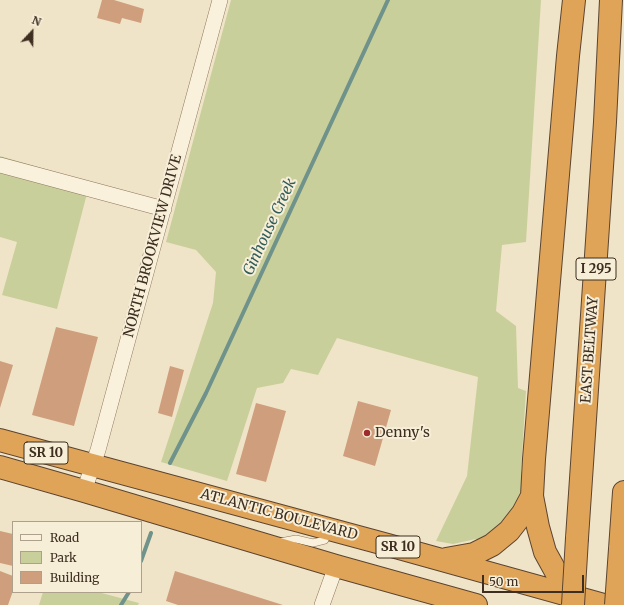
<!DOCTYPE html>
<style>
body{margin:0}
#map{position:relative;width:624px;height:605px;overflow:hidden;background:#f0e4c8;font-family:Merriweather,serif}
canvas{display:block}
.legend{position:absolute;left:12px;top:521px;width:130px;height:72px;box-sizing:border-box;background:#f7eed8;border:1px solid #ada18e;margin:0;padding:5px 7px;list-style:none;font-size:12px;color:#3d2e20}
.legend li{display:flex;align-items:center;gap:8px;height:20px}
.legend b{width:20px;border:1px solid #ada18e}
.north{position:absolute;left:12px;top:12px;width:40px;height:40px;-webkit-text-stroke:3px #f7eed8;paint-order:stroke;rotate:22deg;font-size:11px;font-weight:700;line-height:16px;text-align:center;color:#3d2e20}
.north::after{content:'';display:block;margin:auto;width:14px;height:18px;background:#3d2e20;clip-path:polygon(50% 0,100% 100%,50% 72%,0 100%)}
.scale{position:absolute;left:482px;top:575px;width:102px;height:18px;box-sizing:border-box;border:2px solid #3d2e20;border-top:0;padding-left:5px;font-size:12px;line-height:14px;white-space:nowrap;color:#3d2e20;-webkit-text-stroke:3px #f7eed8;paint-order:stroke}
</style>
<div id="map">
<canvas width="624" height="605"></canvas>
<ul class="legend">
<li><b style="height:5px;background:#faf1dc"></b>Road</li>
<li><b style="height:11px;background:#c9cf9b"></b>Park</li>
<li><b style="height:11px;background:#cf9f7d"></b>Building</li>
</ul>
<div class="north">N</div>
<div class="scale">50 m</div>
</div>
<script>
const ctx = document.querySelector('canvas').getContext('2d');
ctx.lineJoin = 'round';
function paint(path, color) { ctx.fillStyle = color; ctx.fill(path, 'evenodd'); }
const toPath = rows => new Path2D(rows.map(r => 'M' + r).join(''));
function strokePath(path, color, width, dash) { ctx.strokeStyle = color; ctx.lineWidth = width; ctx.lineCap = dash ? 'butt' : 'round'; ctx.setLineDash(dash || []); ctx.stroke(path); }
function label(font, color, halo, rows, align = 'center') {
  ctx.font = font + ' Merriweather,serif'; ctx.lineWidth = 4; ctx.setLineDash([]); ctx.textBaseline = 'middle'; ctx.strokeStyle = halo; ctx.fillStyle = color; for (const [text, x, y, turn = 0] of rows) {
    ctx.save(); ctx.translate(x, y); ctx.rotate((+turn || 0) * Math.PI / 180); ctx.textAlign = isNaN(turn) ? turn : align; if (halo) ctx.strokeText(text, 0, 0); ctx.fillText(text, 0, 0); ctx.restore();
  }
}
const green = toPath([
 [231,0,541,0,526,242,502,245,496,311,516,326,518,388,526,391,521,471,524,484,521,498,510,519,478,545,476,539,453,544,436,541,467,476,478,377,337,338,318,375,291,369,283,383,257,388,227,481,161,462,213,303,216,272,196,250,166,242],
 [0,156,90,182,57,309,2,295,17,242,0,237],
 [43,592,98,592,139,603,138,605,39,605]
]);
const stream = toPath([
 [170,463,206,393,388,0],
 [141,561,151,533],
 [121,605,129,592]
]);
const building = toPath([
 [102,0,114,0,144,9,141,23,122,18,120,24,97,18],
 [56,327,98,337,74,426,32,415],
 [0,361,13,365,0,408],
 [170,366,184,370,172,417,158,413],
 [358,401,391,410,375,466,343,456],
 [256,403,286,411,266,482,236,474],
 [0,531,13,534,13,566,0,563],
 [0,571,13,576,13,591,8,605,0,605],
 [175,571,283,605,178,605,166,601]
]);
const lane = toPath([
 [280,542,296,539,313,543,325,540,328,531]
]);
const street = toPath([
 [0,165,164,209],
 [84,491,98,450,220,0],
 [322,605,336,566]
]);
const highway = toPath([
 [574,0,568,56,534,459,532,496,538,527,545,552,561,581,577,599],
 [0,440,388,545,604,605],
 [0,467,84,491,336,566,476,605],
 [577,538,605,122,611,0],
 [620,549,624,492],
 [446,559,474,554,492,545,509,531,523,513,532,496]
]);
const highwayBridge = toPath([
 [573,605,577,538],
 [616,605,620,549]
]);
const markers = [
 [367,433,4,"#9e2a2b"]
];
const shields = [
 [596,269,40],
 [46,453,44],
 [398,547,44]
];
const shieldNames = [
 ["I 295",596,269],
 ["SR 10",46,453],
 ["SR 10",398,547]
];
const streetNames = [
 ["NORTH BROOKVIEW DRIVE",153,246,-75],
 ["EAST BELTWAY",590,350,-86],
 ["ATLANTIC BOULEVARD",279,515,15]
];
const poiNames = [
 ["Denny's",375,433]
];
const waterNames = [
 ["Ginhouse Creek",270,227,-65]
];
paint(green, '#c9cf9b');
strokePath(stream, '#6f938a', 4);
paint(building, '#cf9f7d');
strokePath(lane, '#8d765c', 8);
strokePath(street, '#8d765c', 16);
strokePath(highway, '#5b4430', 24);
strokePath(lane, '#faf1dc', 7);
strokePath(street, '#faf1dc', 15);
strokePath(highway, '#e0a458', 22);
strokePath(highwayBridge, '#5b4430', 24, []);
strokePath(highwayBridge, '#e0a458', 22);
for (const [x, y, r, color] of markers) { const dot = new Path2D(); dot.arc(x, y, r, 0, 2 * Math.PI); ctx.fillStyle = color; ctx.fill(dot); strokePath(dot, '#f7eed8', 1.5); }
for (const [x, y, w] of shields) { const box = new Path2D(); box.roundRect(x - w / 2, y - 11, w, 22, 3); ctx.fillStyle = '#f7eed8'; ctx.fill(box); strokePath(box, '#3d2e20', 1); }
label('bold 13px', '#3d2e20', null, shieldNames);
label('14px', '#3d2e20', '#f7eed8', streetNames);
label('14px', '#3d2e20', '#f7eed8', poiNames, 'left');
label('italic 15px', '#2f5d5a', '#f7eed8', waterNames);
</script>
